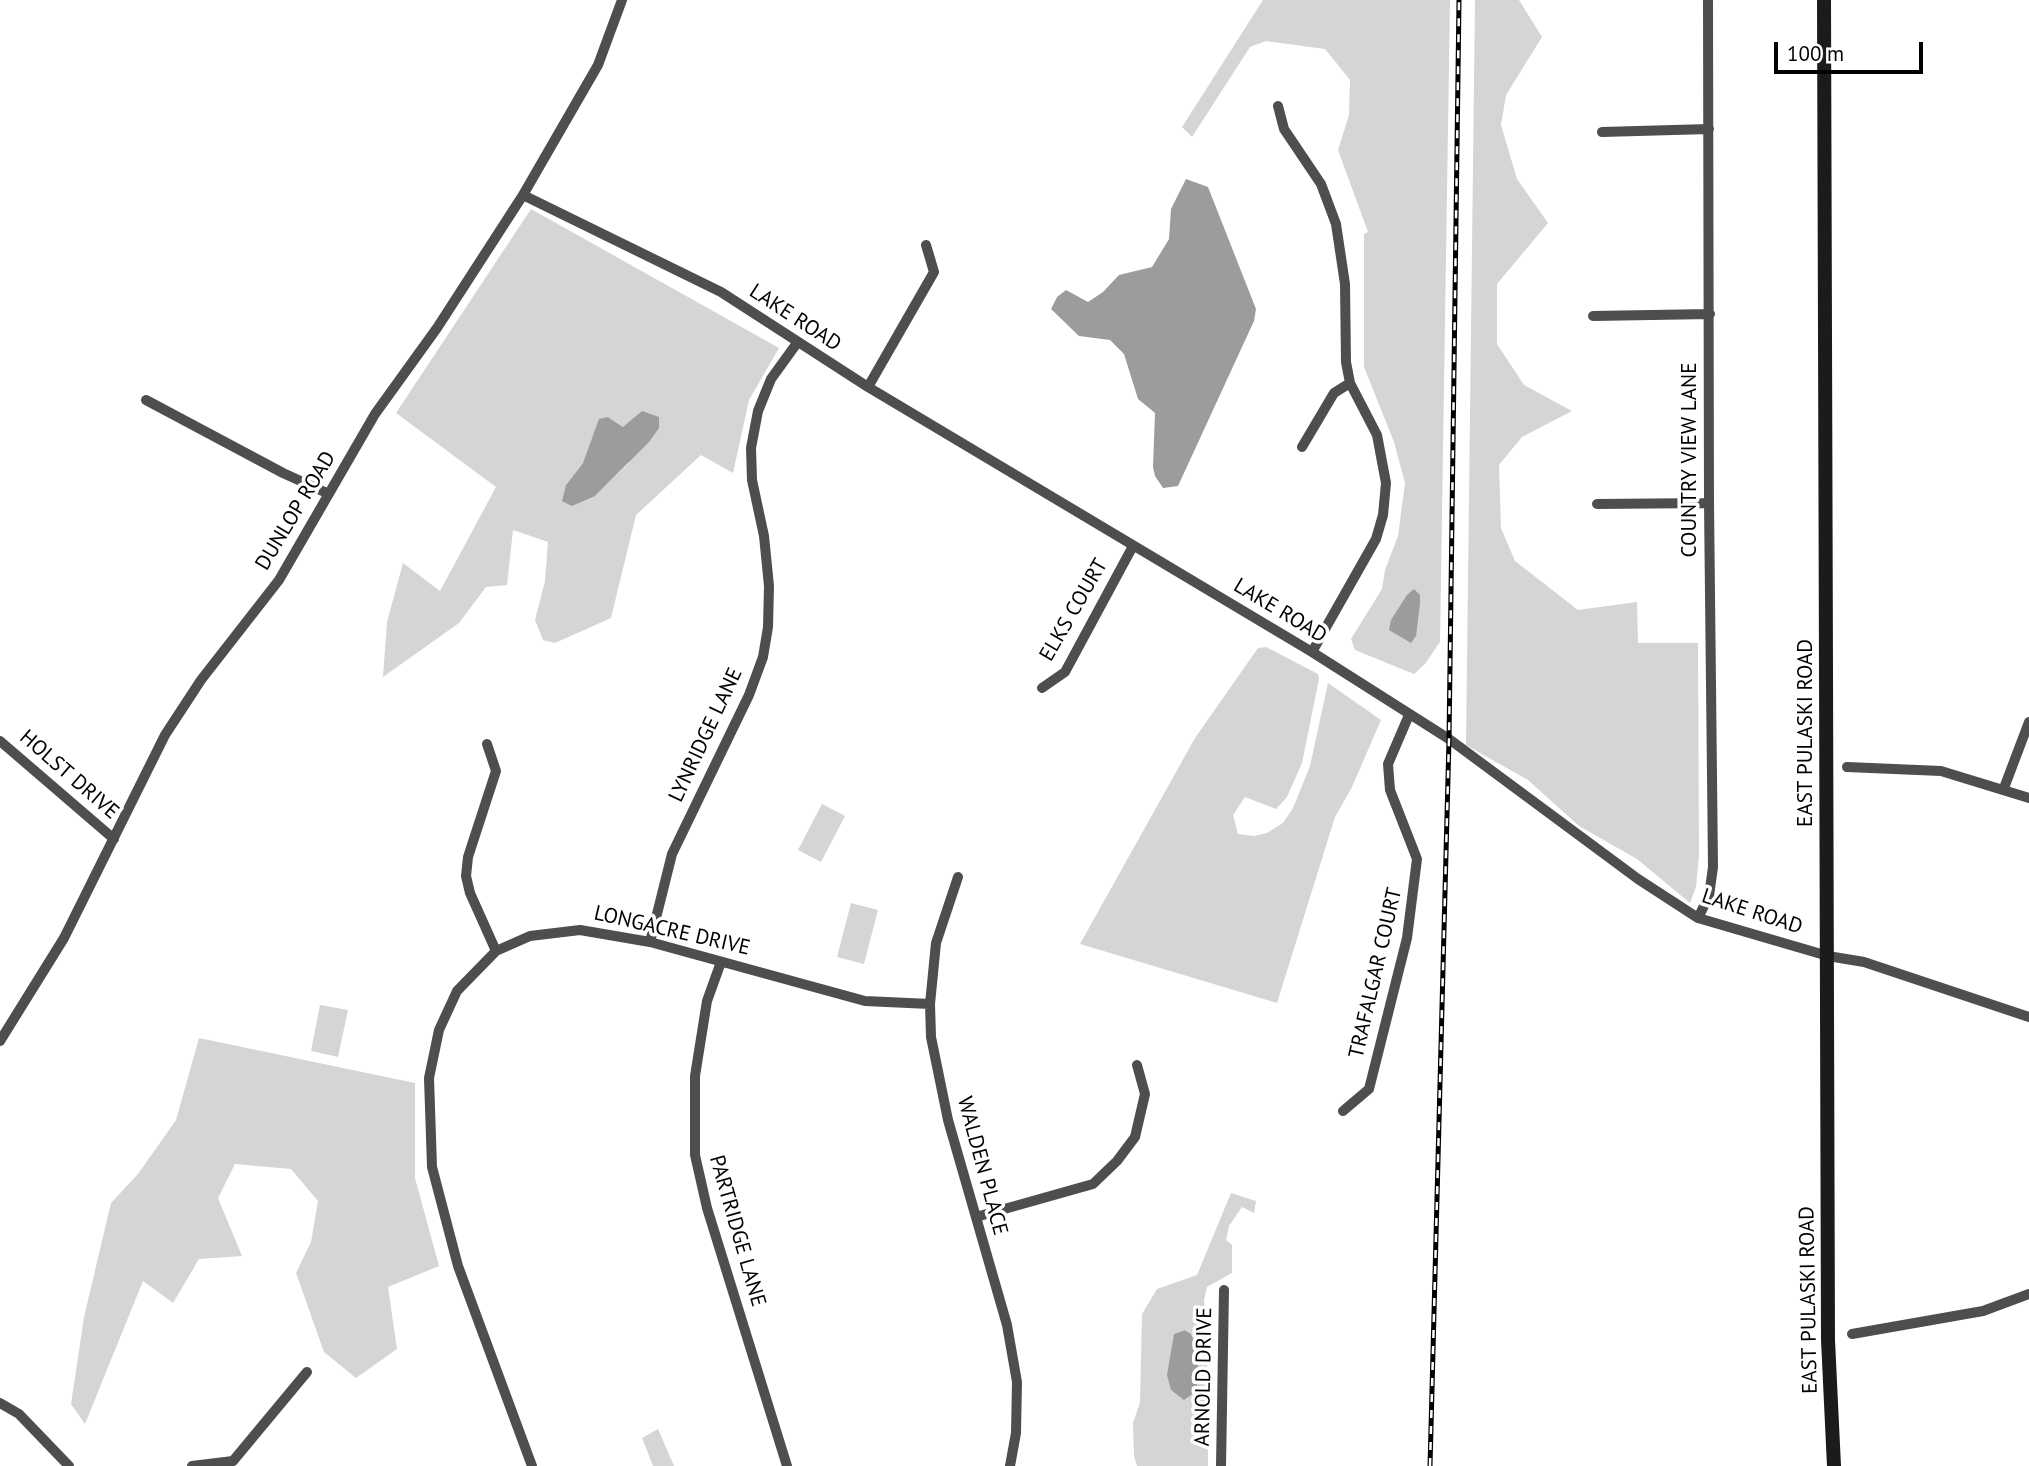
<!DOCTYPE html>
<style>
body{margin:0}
#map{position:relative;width:2029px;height:1466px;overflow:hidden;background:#fff;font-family:"PT Sans",sans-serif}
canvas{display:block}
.scale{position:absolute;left:1774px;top:42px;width:149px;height:32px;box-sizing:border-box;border:4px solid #000;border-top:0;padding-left:9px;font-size:21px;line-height:24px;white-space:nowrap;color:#000;-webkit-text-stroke:5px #fff;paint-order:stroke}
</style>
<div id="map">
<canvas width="2029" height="1466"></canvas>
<div class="scale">100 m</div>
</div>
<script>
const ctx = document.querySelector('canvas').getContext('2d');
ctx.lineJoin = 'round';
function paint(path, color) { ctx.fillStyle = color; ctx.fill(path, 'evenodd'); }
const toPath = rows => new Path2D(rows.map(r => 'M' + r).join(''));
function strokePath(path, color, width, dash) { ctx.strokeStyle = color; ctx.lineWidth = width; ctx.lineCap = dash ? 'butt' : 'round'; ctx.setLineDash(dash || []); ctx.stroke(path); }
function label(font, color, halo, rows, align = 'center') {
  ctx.font = font + ' "PT Sans",sans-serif'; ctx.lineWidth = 7; ctx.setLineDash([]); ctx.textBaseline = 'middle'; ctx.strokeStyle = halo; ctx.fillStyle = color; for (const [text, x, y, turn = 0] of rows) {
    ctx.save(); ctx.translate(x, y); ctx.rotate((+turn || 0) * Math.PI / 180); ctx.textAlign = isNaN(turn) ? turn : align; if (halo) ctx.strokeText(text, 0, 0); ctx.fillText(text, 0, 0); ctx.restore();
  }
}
const green = toPath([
 [1263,0,1450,0,1440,642,1425,664,1414,674,1355,650,1351,639,1382,589,1385,570,1398,536,1405,483,1394,442,1364,367,1364,234,1368,232,1338,150,1349,115,1350,80,1325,49,1266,41,1250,47,1192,137,1182,127],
 [1475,0,1519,0,1542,37,1506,95,1501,125,1517,179,1548,223,1497,284,1497,344,1524,385,1572,411,1522,437,1499,465,1501,528,1515,561,1578,610,1637,602,1638,643,1698,643,1699,855,1696,887,1690,903,1637,859,1579,826,1528,780,1466,745],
 [531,209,779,348,749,400,733,473,701,455,636,515,611,618,555,643,543,640,535,620,545,581,548,542,513,530,507,585,486,587,459,623,383,677,387,622,403,563,440,591,496,487,396,413],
 [608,417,623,427,629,463,595,496,566,485,583,463],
 [1266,647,1318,674,1319,679,1302,763,1287,797,1276,809,1245,797,1233,815,1238,834,1254,836,1267,833,1283,823,1293,808,1310,766,1328,683,1381,720,1352,787,1335,817,1277,1003,1080,944,1195,738,1258,648],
 [822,804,845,816,821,862,798,850],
 [851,903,878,910,864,964,837,957],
 [320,1005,348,1010,338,1057,311,1051],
 [199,1038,415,1083,415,1178,439,1266,388,1287,397,1349,356,1378,324,1352,296,1273,311,1242,318,1201,291,1169,235,1164,218,1198,242,1256,199,1259,173,1303,143,1281,85,1424,71,1404,84,1317,111,1203,138,1174,176,1120],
 [1231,1193,1256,1201,1254,1213,1242,1207,1229,1226,1226,1240,1232,1245,1232,1273,1207,1287,1204,1300,1207,1337,1208,1466,1137,1466,1134,1456,1133,1423,1140,1402,1142,1314,1157,1289,1197,1275],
 [1186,1330,1191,1334,1197,1348,1199,1376,1195,1392,1174,1334],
 [658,1429,674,1466,653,1466,642,1438]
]);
const water = toPath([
 [1186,179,1208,187,1256,309,1254,321,1178,486,1163,488,1155,476,1153,467,1155,413,1138,399,1124,354,1110,340,1079,336,1051,309,1057,297,1066,290,1088,302,1103,292,1119,275,1152,267,1169,239,1171,209],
 [642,411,659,417,659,428,649,442,595,496,572,506,562,501,566,485,583,463,599,419,608,417,623,427],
 [1414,589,1420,595,1420,603,1416,636,1411,643,1389,630,1391,620,1407,595],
 [1185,1330,1191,1334,1197,1348,1199,1376,1195,1392,1184,1400,1171,1390,1167,1375,1174,1334]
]);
const street = toPath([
 [1278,106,1284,129,1321,184,1336,224,1345,284,1346,362,1350,383,1377,435,1386,483,1383,515,1376,539,1312,652],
 [1602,132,1709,129],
 [523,195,721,292,868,387,1312,652,1449,739,1638,879,1698,918,1828,956,1864,962,2029,1017],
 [1593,316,1710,314],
 [868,387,934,272,926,245],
 [146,400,283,473,329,494],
 [1302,447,1334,393,1350,383],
 [1597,504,1709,503],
 [1042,688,1065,672,1133,546],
 [0,741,114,839],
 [487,744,496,771,468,857,466,876,470,893,496,951],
 [1847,767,1941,771,2029,798],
 [2004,788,2029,722],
 [958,877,936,943,930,1004,931,1037,948,1120,1007,1325,1017,1382,1016,1433,1010,1466],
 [1698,918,1709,896,1713,867,1709,503,1708,0],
 [650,942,672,854,749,695,763,657,768,627,769,586,764,536,752,480,751,448,758,411,771,379,797,343],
 [721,962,707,1001,695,1076,695,1155,707,1208,787,1466],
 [0,1041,64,938,165,735,201,680,279,580,375,414,437,328,523,195,598,65,622,0],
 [1343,1111,1369,1089,1407,938,1417,859,1390,790,1388,764,1409,715],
 [976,1217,1093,1184,1117,1161,1135,1137,1145,1094,1137,1065],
 [1852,1334,1983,1311,2029,1294],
 [0,1403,19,1414,69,1466],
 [192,1466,233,1461,307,1372],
 [532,1466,458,1266,432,1167,429,1078,439,1030,457,991,496,951,530,936,580,930,650,942,865,1001,930,1004],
 [1221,1466,1224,1290]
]);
const secondary = toPath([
 [1824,0,1828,1340,1834,1466]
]);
const rail = toPath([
 [1430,1466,1449,739,1459,0]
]);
const streetNames = [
 ["LAKE ROAD",795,318,33],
 ["COUNTRY VIEW LANE",1690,460,-90],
 ["DUNLOP ROAD",296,511,-59],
 ["ELKS COURT",1074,610,-60],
 ["LAKE ROAD",1280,611,31],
 ["EAST PULASKI ROAD",1806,733,-90],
 ["LYNRIDGE LANE",706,735,-65],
 ["HOLST DRIVE",69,775,41],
 ["LAKE ROAD",1752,912,18],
 ["LONGACRE DRIVE",672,931,13],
 ["TRAFALGAR COURT",1376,973,-77],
 ["WALDEN PLACE",982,1166,75],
 ["PARTRIDGE LANE",737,1231,74],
 ["EAST PULASKI ROAD",1809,1300,-91],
 ["ARNOLD DRIVE",1204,1377,-89]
];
paint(green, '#d5d5d5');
paint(water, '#9c9c9c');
strokePath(street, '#4e4e4e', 10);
strokePath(secondary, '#1b1b1b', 14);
strokePath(rail, '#000', 5);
strokePath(rail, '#fff', 2.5, [8]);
label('21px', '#000', '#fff', streetNames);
</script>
